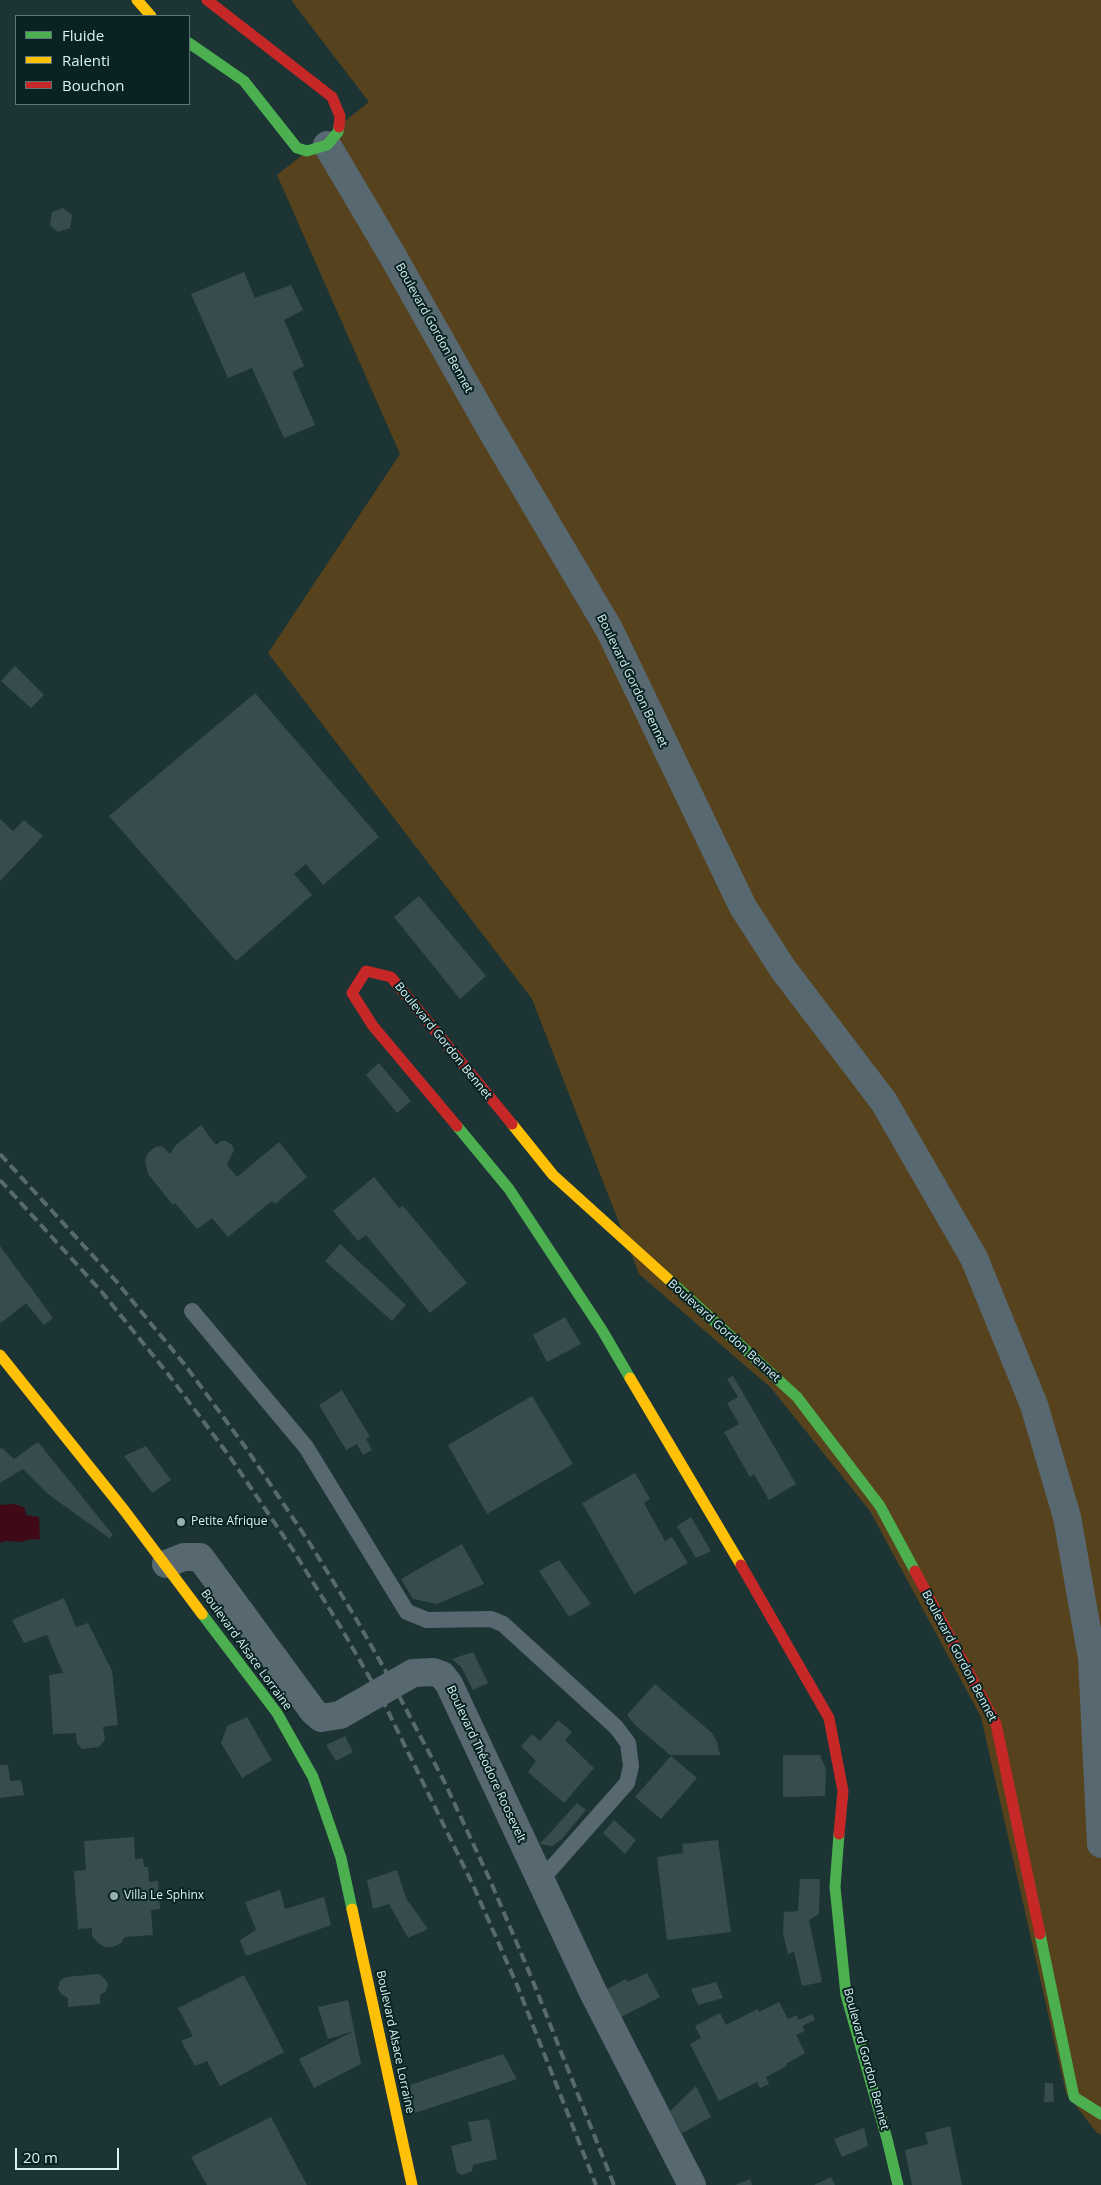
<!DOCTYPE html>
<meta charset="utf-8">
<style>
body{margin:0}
#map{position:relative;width:1101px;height:2185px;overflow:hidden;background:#1c3434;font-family:"Open Sans",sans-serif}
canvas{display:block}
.legend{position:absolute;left:15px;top:15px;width:175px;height:90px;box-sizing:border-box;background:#0a2222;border:1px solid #5c7575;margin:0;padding:6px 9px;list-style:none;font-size:15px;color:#d6f2f2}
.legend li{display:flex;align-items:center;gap:10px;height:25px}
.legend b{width:25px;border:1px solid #5c7575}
.scale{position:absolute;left:15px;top:2148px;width:104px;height:22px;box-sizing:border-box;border:2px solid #d6f2f2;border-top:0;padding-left:6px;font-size:15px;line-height:18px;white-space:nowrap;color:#d6f2f2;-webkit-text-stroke:4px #0a2222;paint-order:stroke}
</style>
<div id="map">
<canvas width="1101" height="2185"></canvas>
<ul class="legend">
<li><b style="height:6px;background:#4caf50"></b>Fluide</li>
<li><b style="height:6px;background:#ffc107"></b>Ralenti</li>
<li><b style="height:6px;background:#c62828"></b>Bouchon</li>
</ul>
<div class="scale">20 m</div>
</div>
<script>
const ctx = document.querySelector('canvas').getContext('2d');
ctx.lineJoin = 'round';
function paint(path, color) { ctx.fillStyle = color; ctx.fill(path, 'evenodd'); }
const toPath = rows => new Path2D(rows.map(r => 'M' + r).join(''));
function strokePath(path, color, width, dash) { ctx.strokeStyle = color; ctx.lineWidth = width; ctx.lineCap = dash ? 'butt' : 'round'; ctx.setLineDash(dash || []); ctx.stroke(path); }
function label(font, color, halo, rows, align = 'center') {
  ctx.font = font + ' "Open Sans",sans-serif'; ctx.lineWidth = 4; ctx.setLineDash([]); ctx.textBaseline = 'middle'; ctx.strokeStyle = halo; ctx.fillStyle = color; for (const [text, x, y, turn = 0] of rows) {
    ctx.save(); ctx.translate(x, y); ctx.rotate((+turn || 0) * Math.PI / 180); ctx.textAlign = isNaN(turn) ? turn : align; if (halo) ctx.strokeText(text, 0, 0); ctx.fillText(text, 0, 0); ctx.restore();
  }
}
const green = toPath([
 [291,0,1101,0,1101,2135,1097,2133,1066,2093,981,1717,870,1511,771,1388,639,1274,532,999,268,653,400,454,277,175,369,102]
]);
const water = toPath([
 [15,1504,25,1508,26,1515,39,1517,40,1539,27,1540,21,1542,5,1541,0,1543,0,1505]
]);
const building = toPath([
 [63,208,72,215,70,228,58,232,50,225,52,212],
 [244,272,255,298,291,285,303,310,284,320,304,366,292,372,315,425,284,438,252,368,228,378,191,294],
 [15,666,44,695,31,708,1,681],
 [255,693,379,837,323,885,306,864,294,874,312,895,236,961,109,816],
 [0,819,13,831,24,820,43,836,0,881],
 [419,896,486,976,460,999,394,917],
 [379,1063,411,1101,397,1113,366,1075],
 [201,1125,216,1145,221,1141,226,1141,232,1145,234,1150,227,1165,237,1177,279,1142,307,1177,275,1204,272,1201,228,1237,212,1218,197,1229,175,1203,173,1205,148,1174,145,1160,148,1153,155,1147,162,1146,170,1154,176,1145],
 [374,1177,399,1208,403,1206,467,1283,430,1313,366,1235,358,1241,333,1211],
 [340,1244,406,1305,392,1321,325,1261],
 [0,1246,53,1318,44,1325,26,1303,1,1323,0,1321],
 [565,1317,581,1344,547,1362,533,1335],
 [733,1376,796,1484,769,1500,754,1474,750,1477,724,1432,739,1424,727,1403,738,1397,727,1379],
 [342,1390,370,1437,366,1439,372,1450,363,1455,357,1444,346,1450,319,1405],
 [532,1396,573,1464,487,1514,448,1445],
 [38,1442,113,1535,109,1538,48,1494,23,1469,0,1483,0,1449,2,1448,14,1459],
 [146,1446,171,1480,152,1493,124,1456],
 [635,1473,650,1499,644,1503,665,1541,672,1537,688,1563,634,1594,582,1503],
 [691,1517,711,1551,696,1558,677,1526],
 [462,1544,484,1584,437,1604,413,1599,401,1579],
 [559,1560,591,1604,569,1617,539,1571],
 [64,1598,76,1627,88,1623,112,1671,118,1725,103,1727,105,1740,99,1747,82,1749,77,1743,76,1733,53,1734,49,1675,63,1673,47,1635,24,1643,12,1620],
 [473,1652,488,1683,473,1690,461,1667,452,1659],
 [655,1684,712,1733,717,1742,720,1755,670,1755,634,1724,627,1715],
 [247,1717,272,1760,242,1778,221,1743,227,1726],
 [558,1720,572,1732,565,1740,594,1768,564,1803,528,1772,536,1761,521,1746,532,1734,540,1741],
 [345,1736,353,1752,336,1761,326,1745],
 [783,1755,820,1755,826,1769,825,1796,783,1797],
 [671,1756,697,1778,661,1819,635,1797],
 [0,1765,8,1765,10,1781,21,1780,24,1795,0,1798],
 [577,1803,586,1810,561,1840,552,1846,540,1844],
 [614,1820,636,1840,625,1854,603,1833],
 [134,1837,135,1859,143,1858,144,1867,148,1867,149,1882,158,1881,160,1909,151,1910,153,1935,125,1937,121,1943,113,1947,105,1947,98,1943,92,1936,92,1928,78,1929,74,1871,86,1870,84,1841],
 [718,1840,731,1932,667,1940,657,1857,683,1853,682,1844],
 [397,1870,406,1898,428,1929,408,1938,389,1904,373,1909,367,1880],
 [800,1879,820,1879,819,1914,809,1920,822,1982,802,1986,794,1952,788,1954,783,1933,784,1912,798,1911],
 [280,1890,285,1909,324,1897,331,1925,246,1956,240,1940,256,1930,245,1902],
 [647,1973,660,1997,621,2017,607,1989,626,1979,628,1982],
 [99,1974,105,1979,108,1984,106,1991,100,1995,100,2004,68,2007,68,1998,61,1994,58,1988,60,1981,66,1977],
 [244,1975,284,2052,220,2086,207,2061,195,2066,181,2041,193,2036,178,2008],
 [716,1982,723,1998,698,2005,691,1989],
 [348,2000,361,2064,314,2088,299,2059,354,2031,328,2039,318,2007],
 [779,2002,788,2019,797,2015,799,2020,812,2014,815,2020,802,2026,805,2031,796,2035,805,2053,786,2064,787,2066,766,2077,769,2084,760,2088,757,2082,719,2101,690,2044,701,2038,695,2026,720,2013,726,2025,758,2009,759,2012],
 [503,2054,517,2079,415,2113,410,2085],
 [1045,2083,1053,2083,1054,2102,1044,2102],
 [696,2086,711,2117,682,2133,670,2111],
 [271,2117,307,2185,207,2185,191,2157],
 [489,2119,497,2159,473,2165,472,2171,462,2175,457,2172,451,2146,472,2141,468,2122],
 [950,2126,962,2185,912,2185,905,2150,928,2144,925,2133],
 [864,2128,868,2146,842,2157,834,2139],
 [831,2177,835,2185,814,2185],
 [750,2179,752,2185,735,2185]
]);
const lane = toPath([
 [192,1311,306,1447,407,1612,427,1620,491,1619,503,1624,616,1727,628,1743,631,1766,627,1783,541,1880]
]);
const street = toPath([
 [327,145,391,253,490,428,609,629,743,907,783,969,884,1102,974,1258,1034,1405,1067,1517,1092,1658,1101,1844],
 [166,1564,184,1557,200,1557,313,1711,321,1718,340,1715,413,1673,433,1672,442,1675,449,1684,593,1992,692,2185]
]);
const fast = toPath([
 [189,43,244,81,297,148,307,151,327,145,338,132,339,127],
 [457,1126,509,1189,602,1330,630,1378],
 [668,1279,797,1397,880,1506,915,1571],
 [202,1614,277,1713,313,1777,341,1858,352,1909],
 [839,1834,835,1887,846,1995,887,2139,898,2185],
 [1040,1934,1074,2097,1101,2114]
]);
const slow = toPath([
 [137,0,151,16],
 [512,1124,553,1175,668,1279],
 [0,1355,124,1510,202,1614],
 [630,1378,741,1565],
 [352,1909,412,2185]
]);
const jam = toPath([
 [207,0,332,97,340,116,339,127],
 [457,1126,373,1026,352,993,366,971,391,977,512,1124],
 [741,1565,829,1718,843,1791,839,1834],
 [915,1571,996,1724,1040,1934]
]);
const rail = toPath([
 [0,1154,116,1281,185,1365,246,1448,309,1542,355,1617,389,1677,444,1781,490,1880,532,1979,614,2185],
 [0,1180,101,1291,168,1374,230,1457,293,1550,340,1626,383,1701,473,1885,517,1985,596,2185]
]);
const markers = [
 [181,1522,5,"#95b0b0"],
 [114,1896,5,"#95b0b0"]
];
const streetNames = [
 ["Boulevard Gordon Bennet",434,328,61],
 ["Boulevard Gordon Bennet",632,681,64],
 ["Boulevard Gordon Bennet",443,1041,51],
 ["Boulevard Gordon Bennet",724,1331,42],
 ["Boulevard Alsace Lorraine",246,1650,54],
 ["Boulevard Gordon Bennet",959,1656,62],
 ["Boulevard Théodore Roosevelt",486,1764,65],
 ["Boulevard Alsace Lorraine",395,2042,78],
 ["Boulevard Gordon Bennet",866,2059,75]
];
const poiNames = [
 ["Petite Afrique",191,1522],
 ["Villa Le Sphinx",124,1896]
];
paint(green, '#56421d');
paint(water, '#3f0a15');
paint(building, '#374d4d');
strokePath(lane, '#586871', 16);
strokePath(street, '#586871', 28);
strokePath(fast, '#4caf50', 11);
strokePath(slow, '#ffc107', 11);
strokePath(jam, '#c62828', 11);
strokePath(rail, '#586a70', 4, [10, 5]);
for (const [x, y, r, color] of markers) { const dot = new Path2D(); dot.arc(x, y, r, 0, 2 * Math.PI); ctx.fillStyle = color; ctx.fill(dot); strokePath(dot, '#0a2222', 2); }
label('12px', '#d6f2f2', '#0a2222', streetNames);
label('12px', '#d6f2f2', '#0a2222', poiNames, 'left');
</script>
